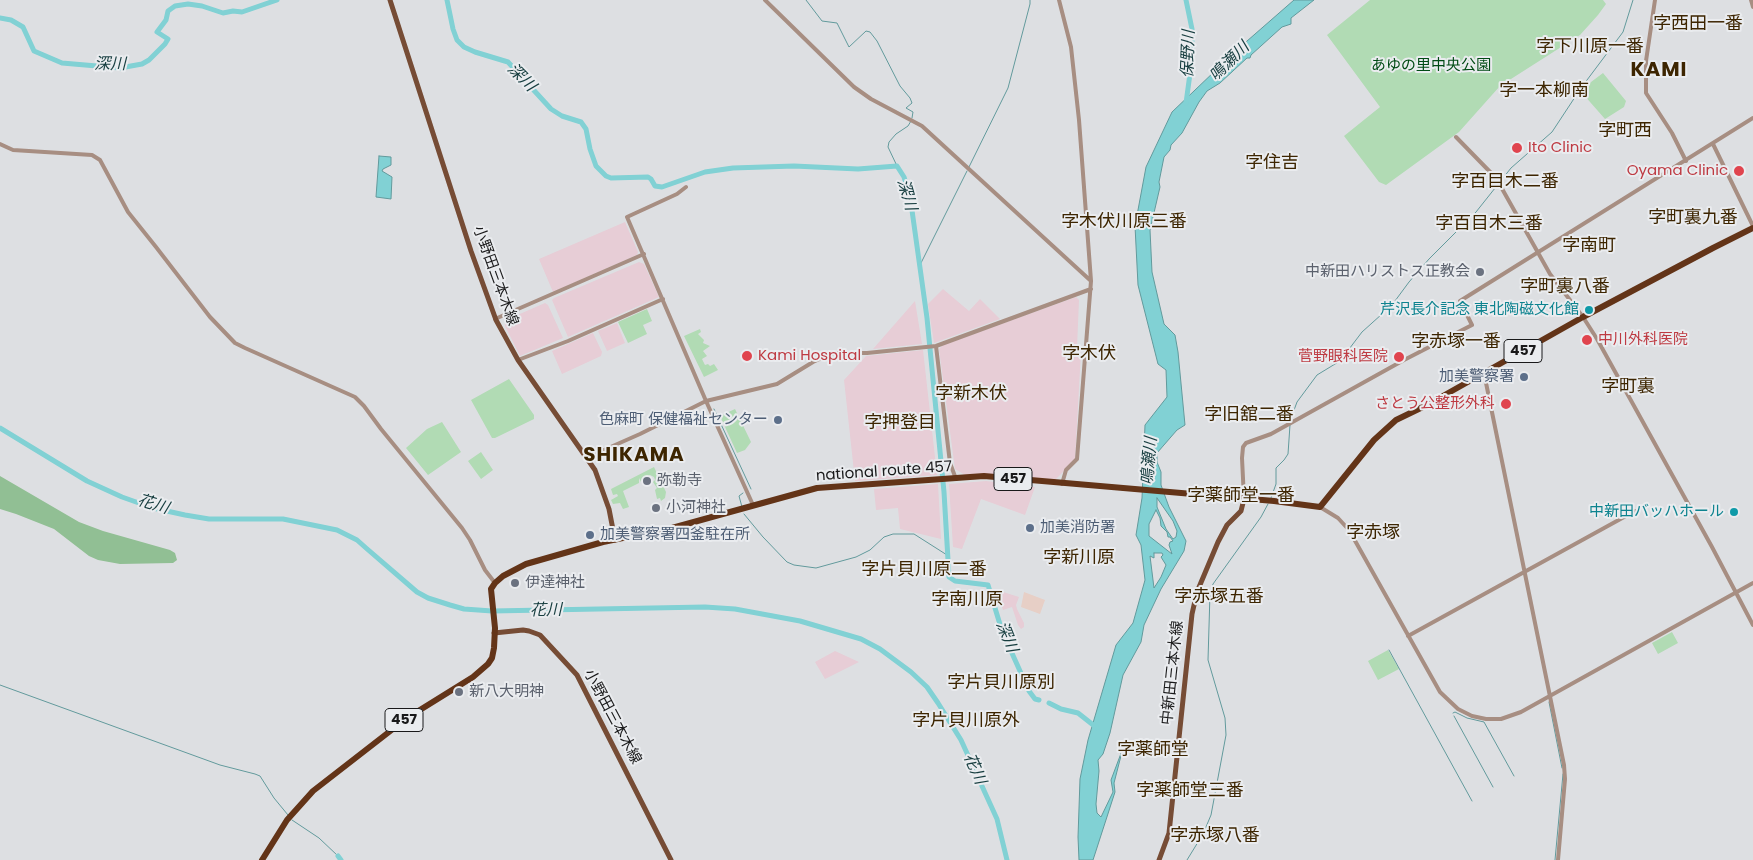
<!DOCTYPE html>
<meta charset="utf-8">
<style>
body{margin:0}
canvas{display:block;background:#dddfe2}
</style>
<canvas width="1753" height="860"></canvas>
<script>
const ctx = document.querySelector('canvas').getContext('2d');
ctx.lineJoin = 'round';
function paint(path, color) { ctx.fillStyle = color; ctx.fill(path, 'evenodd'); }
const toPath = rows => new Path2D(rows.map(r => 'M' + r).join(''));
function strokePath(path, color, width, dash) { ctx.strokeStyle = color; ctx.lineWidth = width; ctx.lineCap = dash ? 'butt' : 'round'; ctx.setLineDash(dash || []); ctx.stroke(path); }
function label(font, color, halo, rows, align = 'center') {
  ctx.font = font + ' Poppins,"Noto Sans JP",sans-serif'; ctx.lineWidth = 4; ctx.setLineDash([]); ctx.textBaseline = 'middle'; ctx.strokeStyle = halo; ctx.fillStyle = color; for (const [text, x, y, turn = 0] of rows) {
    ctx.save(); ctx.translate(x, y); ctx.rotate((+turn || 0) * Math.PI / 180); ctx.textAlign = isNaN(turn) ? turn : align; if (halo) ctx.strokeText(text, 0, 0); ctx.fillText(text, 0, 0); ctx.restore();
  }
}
const commercial = toPath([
 [1024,592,1045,600,1040,614,1021,607]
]);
const industrial = toPath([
 [625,222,638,252,637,255,553,292,539,259],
 [639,262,644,264,659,297,568,337,552,300,554,298],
 [943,289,969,311,980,299,1000,319,934,343,928,304],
 [1076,297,1079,300,1077,348,1081,352,1075,460,1055,480,965,475,955,469,939,349,943,345],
 [915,301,922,344,873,349],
 [545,303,548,305,563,338,520,356,505,326,506,320],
 [617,323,625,343,607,351,598,331],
 [593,333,602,352,601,356,562,374,552,351],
 [923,350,937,475,855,481,844,380,866,356],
 [986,481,1035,487,1025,515,981,499,962,549,953,547,949,484],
 [938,484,941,539,900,529,898,508,876,510,874,489],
 [1000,591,1019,597,1016,605,1017,609,1024,623,1024,627,1021,629,1018,625,1012,607,1003,610,998,595],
 [835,651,859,662,825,679,815,662]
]);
const green = toPath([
 [1370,0,1603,0,1606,4,1598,15,1580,35,1500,86,1459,132,1386,185,1379,182,1344,136,1380,107,1327,35],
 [1603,73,1626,101,1624,107,1605,119,1583,94,1591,82],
 [647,309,652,321,643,325,647,334,628,343,618,322],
 [700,329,701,332,698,334,704,340,703,343,710,346,703,351,707,356,702,359,705,365,708,364,710,366,714,364,718,370,704,377,684,336],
 [509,379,534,415,534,419,495,438,492,438,471,400],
 [735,409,751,442,745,450,737,453,720,416],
 [442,422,461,452,428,475,406,448,427,429],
 [481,452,493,470,481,479,468,461],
 [654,467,666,492,665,498,661,501,660,498,657,499,655,490,657,488,653,482,655,480,654,477,650,475,642,478,641,482,639,478,639,483,623,491,629,507,623,509,620,503,613,504,611,500,618,496,617,494,613,495,611,489],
 [1672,632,1678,643,1658,654,1652,643],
 [1388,650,1399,669,1378,680,1368,661]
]);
const forest = toPath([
 [0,476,79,522,103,531,170,550,175,553,177,560,173,563,120,564,98,560,89,556,54,529,16,514,0,509]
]);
const water = toPath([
 [1294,0,1314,0,1291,18,1291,24,1282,27,1251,55,1250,58,1247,58,1220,83,1207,91,1199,102,1182,133,1171,145,1170,150,1164,157,1159,182,1160,187,1150,230,1152,272,1164,324,1175,335,1178,352,1185,425,1177,430,1157,453,1157,462,1161,472,1161,485,1169,507,1186,541,1184,551,1161,589,1144,625,1141,642,1123,675,1110,733,1103,754,1098,760,1099,771,1096,804,1097,813,1101,817,1113,792,1111,780,1123,748,1114,783,1115,792,1093,860,1079,860,1078,837,1080,779,1088,740,1116,645,1133,623,1145,580,1141,545,1136,535,1142,498,1145,425,1167,397,1166,370,1158,364,1138,285,1135,226,1146,167,1172,112,1239,48,1294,0],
 [1157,498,1173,521,1177,531,1176,537,1173,539,1166,529,1157,507,1157,498],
 [1156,510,1160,518,1161,526,1167,532,1168,537,1170,537,1173,541,1170,542,1169,545,1172,554,1149,536,1149,524,1156,510],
 [1154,553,1162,553,1163,555,1161,557,1166,565,1161,577,1154,588,1150,556,1154,558,1154,553],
 [379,156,391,157,391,165,383,169,382,171,392,177,391,199,376,197,379,156]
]);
const stream = toPath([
 [806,0,822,21,837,23,849,47,866,31,870,32,877,41,900,86,910,98,912,103,906,108,913,112,912,118],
 [897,166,888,147,889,142,896,134,908,126,911,121],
 [969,167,1008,88,1030,4,1030,0],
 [919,267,967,171],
 [714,409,751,489],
 [1290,421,1297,402,1317,375,1340,361,1362,332,1392,305,1409,282,1429,259,1476,212,1511,168,1552,132,1581,88,1623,32,1633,0],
 [1271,498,1276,484,1276,468,1284,460,1288,454,1290,425],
 [742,507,739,496,743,493],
 [744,514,763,537,787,562,794,565,816,568,856,557,870,550,884,537,893,534,914,534,947,555],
 [1389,650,1472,801],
 [0,685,220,765,255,774,260,776,274,798,288,815],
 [1549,702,1562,768],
 [1453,713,1455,712,1467,718,1484,722,1514,776],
 [1454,716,1493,787],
 [292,820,319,838,338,856],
 [1187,860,1203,834,1211,815,1226,735,1225,718,1208,660,1210,593,1213,584,1261,517,1268,504],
 [1555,860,1563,774]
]);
const river = toPath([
 [447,0,453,29,457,40,464,47,475,52,508,62,551,109,562,116,581,122,586,129,590,149,596,166,606,176,611,178,648,177,651,179,655,186,662,187,705,172,733,168,794,166,858,169,897,166,904,177,910,196,927,318,944,492,949,577,955,581,988,585,1002,631,1029,691,1035,699,1039,700],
 [1186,0,1192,29,1192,59,1186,103],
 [0,18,11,20,23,27,34,51,62,63,120,68,142,64,149,60,165,44,168,39,157,32,166,20,168,11,175,6,188,4,202,6,223,13,233,11,242,12,277,0],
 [0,428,87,481,122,497,153,508,185,515,209,519,283,519,337,530,357,540,366,548,417,592,428,598,450,605,464,609,492,611,705,607,735,609,800,621,861,639,880,649,911,672,927,687,938,703,961,740,997,819,1007,860],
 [1049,703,1061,709,1078,713,1097,728],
 [338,856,341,860]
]);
const minor = toPath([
 [765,0,854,87,871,99,922,126,1091,281],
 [1059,0,1071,47,1079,120,1091,281,1077,459,1066,470,1062,484],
 [1655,0,1646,61,1646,93,1672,133,1686,161],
 [1751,0,1753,7],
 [1456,137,1496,178,1550,274,1583,317,1597,339,1712,547,1753,625],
 [0,144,13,150,92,155,100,160,128,212,156,247,210,317,235,343,245,348,355,397,364,406,381,429,462,528,470,540,485,570,495,583],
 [1713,144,1753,226],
 [686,187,677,194,627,217,706,401,753,505],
 [495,319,644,254],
 [936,346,950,463,956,479],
 [518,360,568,341,663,299],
 [1484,373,1564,765,1565,779,1558,860],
 [588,457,640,434,706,401,777,384,813,362,826,356,834,353,867,353,936,346,1091,289],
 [1244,499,1242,458,1243,447,1246,443,1271,434,1404,360,1472,325,1460,301,1753,118],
 [1320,507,1338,518,1349,530,1440,692,1458,709,1472,716,1486,719,1501,719,1521,712,1753,583],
 [1408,636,1635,511]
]);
const major = toPath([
 [390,0,471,251,496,320,518,360,595,470,609,509,615,540],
 [494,633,523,630,529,631,540,635,577,675,671,860],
 [1159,860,1169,833,1192,614,1197,592,1218,542,1227,525,1241,511,1244,499]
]);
const highway = toPath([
 [262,860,287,820,313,791,407,718,473,677,488,664,492,658,494,648,495,628,491,589,495,583,503,576,526,564,603,542,672,528,817,488,984,476,1274,501,1320,507,1374,440,1396,420,1427,405,1583,317,1713,248,1753,228]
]);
const markers = [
 [1517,148,6,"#e0444e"],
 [1739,171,6,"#e0444e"],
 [1480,272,5,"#6b7280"],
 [1589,310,5,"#0f9aa8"],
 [1587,340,6,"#e0444e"],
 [747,356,6,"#e0444e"],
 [1399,357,6,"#e0444e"],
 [1524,377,5,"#5c6f8a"],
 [1506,404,6,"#e0444e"],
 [778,420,5,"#5c6f8a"],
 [647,481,5,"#6b7280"],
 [656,508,5,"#6b7280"],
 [1734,512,5,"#0f9aa8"],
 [1030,528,5,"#5c6f8a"],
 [590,535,5,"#5c6f8a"],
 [515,583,5,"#6b7280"],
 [459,692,5,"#6b7280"]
];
const shields = [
 [1523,351,38],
 [1013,479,38],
 [404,720,38]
];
const shieldNames = [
 ["457",1523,351],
 ["457",1013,479],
 ["457",404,720]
];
const parkNames = [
 ["あゆの里中央公園",1431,66]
];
const healthNames = [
 ["Ito Clinic",1528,148],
 ["Oyama Clinic",1728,171,"right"],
 ["中川外科医院",1598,340],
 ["Kami Hospital",758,356],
 ["菅野眼科医院",1388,357,"right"],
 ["さとう公整形外科",1495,404,"right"]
];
const worshipNames = [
 ["中新田ハリストス正教会",1470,272,"right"],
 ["弥勒寺",657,481],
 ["小河神社",666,508],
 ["伊達神社",525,583],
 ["新八大明神",469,692]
];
const streetNames = [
 ["小野田三本木線",495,276,70],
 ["national route 457",884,472,-4],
 ["中新田三本木線",1173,673,-84],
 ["小野田三本木線",612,717,62]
];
const cultureNames = [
 ["芹沢長介記念 東北陶磁文化館",1579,310],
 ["中新田バッハホール",1724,512]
];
const serviceNames = [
 ["加美警察署",1514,377],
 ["色麻町 保健福祉センター",768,420],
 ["加美消防署",1040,528,"left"],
 ["加美警察署四釜駐在所",600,535,"left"]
];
const waterNames = [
 ["保野川",1189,54,-88],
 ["鳴瀬川",1230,62,-45],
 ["深川",110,65],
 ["深川",521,78,45],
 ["深川",906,195,74],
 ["鳴瀬川",1150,461,-85],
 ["花川",153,505,17],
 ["花川",546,611,-1],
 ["深川",1006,637,68],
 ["花川",974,769,66]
];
const quarterNames = [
 ["字西田一番",1698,24],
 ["字下川原一番",1590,47],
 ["字一本柳南",1544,91],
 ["字町西",1625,131],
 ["字住吉",1272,163],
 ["字百目木二番",1505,182],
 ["字町裏九番",1693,218],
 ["字木伏川原三番",1124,222],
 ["字百目木三番",1489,224],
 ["字南町",1589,246],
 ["字町裏八番",1565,287],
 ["字赤塚一番",1456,342],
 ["字木伏",1089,354],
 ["字町裏",1628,387],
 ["字新木伏",971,394],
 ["字旧舘二番",1249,415],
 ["字押登目",900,423],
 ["字薬師堂一番",1241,496],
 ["字赤塚",1373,533],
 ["字新川原",1079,558],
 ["字片貝川原二番",924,570],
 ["字赤塚五番",1219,597],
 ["字南川原",967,600],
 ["字片貝川原別",1001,683],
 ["字片貝川原外",966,721],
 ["字薬師堂",1153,750],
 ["字薬師堂三番",1190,791],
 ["字赤塚八番",1215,836]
];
const districtNames = [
 ["KAMI",1659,71],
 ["SHIKAMA",634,456]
];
paint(commercial, '#e7cfc6');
paint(industrial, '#e7cdd6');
paint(green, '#b1dbb4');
paint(forest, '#91bf94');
paint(water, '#81d1d4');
strokePath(water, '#629a9c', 1);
strokePath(stream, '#629a9c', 1);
strokePath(river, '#81d1d4', 5);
strokePath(minor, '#a78e82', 4);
strokePath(major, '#764c35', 5);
strokePath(highway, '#633418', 6);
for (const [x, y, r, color] of markers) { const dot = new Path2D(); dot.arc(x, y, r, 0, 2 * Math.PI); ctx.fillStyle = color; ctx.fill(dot); strokePath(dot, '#eaecef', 2); }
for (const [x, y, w] of shields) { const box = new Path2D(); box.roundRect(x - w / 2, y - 11.5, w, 23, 4); ctx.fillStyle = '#eaecef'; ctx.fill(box); strokePath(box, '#19191a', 1); }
label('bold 14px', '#19191a', null, shieldNames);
label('15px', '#004b14', '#eaecef', parkNames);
label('15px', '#be3a42', '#eaecef', healthNames, 'left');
label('15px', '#5b616d', '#eaecef', worshipNames, 'left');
label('15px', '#19191a', '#eaecef', streetNames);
label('15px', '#0d838f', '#eaecef', cultureNames, 'right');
label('15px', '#4e5e75', '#eaecef', serviceNames, 'right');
label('italic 16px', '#163d3f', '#eaecef', waterNames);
label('18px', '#3d2501', '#eaecef', quarterNames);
ctx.letterSpacing = '1px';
label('bold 20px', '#3d2501', '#eaecef', districtNames);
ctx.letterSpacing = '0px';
</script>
